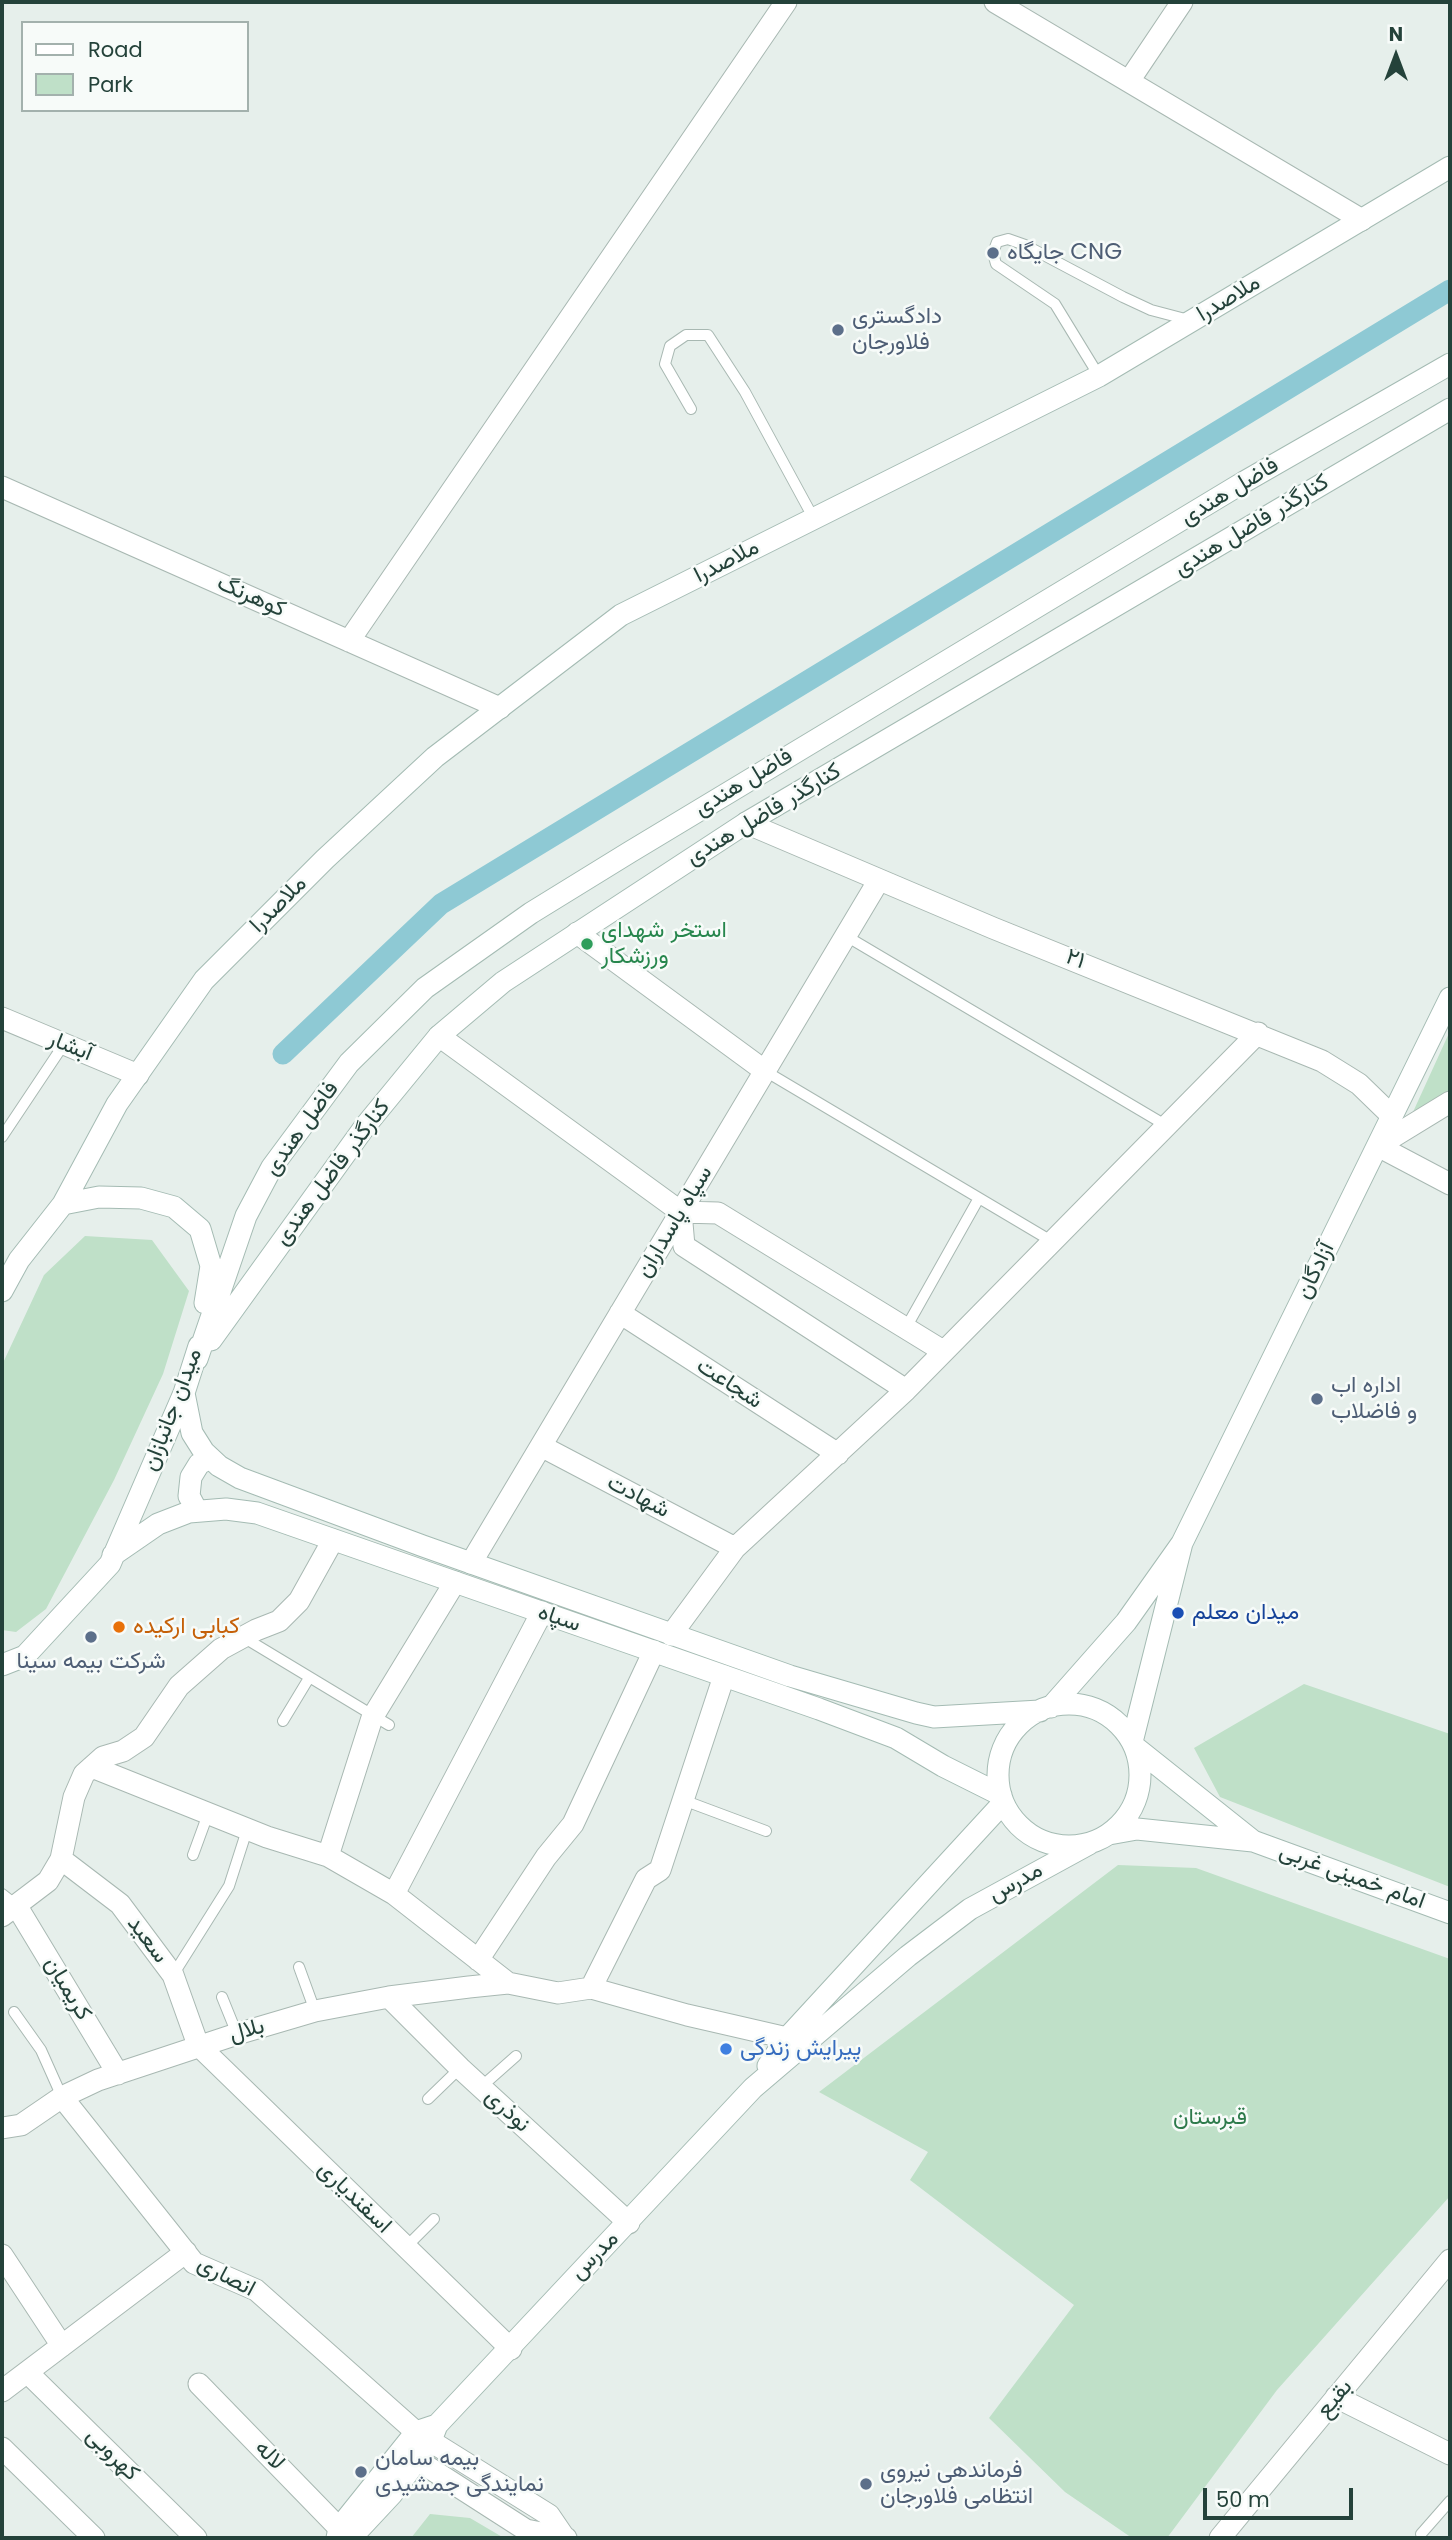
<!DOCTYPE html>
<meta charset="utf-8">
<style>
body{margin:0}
#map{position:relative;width:1452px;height:2540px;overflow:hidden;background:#e6efeb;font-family:Poppins,sans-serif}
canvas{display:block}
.frame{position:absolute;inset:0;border:4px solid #24423a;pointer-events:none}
.legend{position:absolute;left:21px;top:21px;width:228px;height:91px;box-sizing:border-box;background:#f7fbf9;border:2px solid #a3b1ad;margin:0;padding:9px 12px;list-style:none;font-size:21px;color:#24423a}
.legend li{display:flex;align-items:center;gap:14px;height:35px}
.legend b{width:35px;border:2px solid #a3b1ad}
.north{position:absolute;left:1361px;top:21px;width:70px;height:70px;-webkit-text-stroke:5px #f7fbf9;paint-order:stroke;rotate:0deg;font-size:19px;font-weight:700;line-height:28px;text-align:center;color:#24423a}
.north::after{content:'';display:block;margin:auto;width:24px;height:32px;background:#24423a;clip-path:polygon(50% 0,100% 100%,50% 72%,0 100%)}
.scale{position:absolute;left:1203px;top:2488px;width:150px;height:32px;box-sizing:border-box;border:4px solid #24423a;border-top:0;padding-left:9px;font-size:21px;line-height:24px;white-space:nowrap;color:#24423a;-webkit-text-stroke:5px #f7fbf9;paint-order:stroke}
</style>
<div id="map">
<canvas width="1452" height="2540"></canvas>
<div class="frame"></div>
<ul class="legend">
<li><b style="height:9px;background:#fff"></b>Road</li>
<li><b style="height:19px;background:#bfe0c8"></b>Park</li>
</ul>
<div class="north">N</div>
<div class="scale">50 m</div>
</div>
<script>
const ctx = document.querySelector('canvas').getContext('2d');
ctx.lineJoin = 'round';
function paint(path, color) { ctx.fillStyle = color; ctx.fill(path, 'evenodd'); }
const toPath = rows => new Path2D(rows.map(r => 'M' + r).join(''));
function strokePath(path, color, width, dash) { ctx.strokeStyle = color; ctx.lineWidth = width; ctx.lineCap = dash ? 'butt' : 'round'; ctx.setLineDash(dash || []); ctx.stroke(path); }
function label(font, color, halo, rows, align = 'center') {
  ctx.font = font + ' Poppins,Vazirmatn,sans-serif'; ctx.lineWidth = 5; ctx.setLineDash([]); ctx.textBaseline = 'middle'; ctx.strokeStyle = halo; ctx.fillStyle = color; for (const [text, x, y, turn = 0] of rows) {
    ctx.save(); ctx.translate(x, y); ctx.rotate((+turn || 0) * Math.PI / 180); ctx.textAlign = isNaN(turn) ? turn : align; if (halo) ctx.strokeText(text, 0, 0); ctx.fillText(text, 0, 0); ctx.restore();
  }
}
const green = toPath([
 [1450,1031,1450,1095,1413,1112],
 [85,1236,152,1240,189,1291,163,1374,114,1480,46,1609,16,1632,2,1630,2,1365,44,1275],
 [1304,1684,1450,1734,1450,1887,1220,1797,1194,1748],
 [1118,1865,1196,1868,1450,1959,1450,2196,1277,2390,1167,2538,1132,2538,1065,2492,989,2418,1074,2305,910,2180,928,2152,819,2092],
 [430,2514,470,2518,504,2538,411,2538]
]);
const canal = toPath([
 [283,1054,441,904,1450,290]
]);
const service = toPath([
 [1099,376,1055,304,996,264,993,253,997,242,1008,239,1025,245,1123,297,1151,310,1189,320],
 [691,409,665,364,670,346,686,335,708,335,745,392,814,519],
 [846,936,1167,1126],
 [765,1071,1053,1242],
 [2,1137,64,1044],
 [907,1326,979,1198],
 [243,1637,389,1725],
 [283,1721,309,1678],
 [683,1800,766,1831],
 [193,1855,208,1814],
 [2,1894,16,1905],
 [299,1967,315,2011],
 [173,1975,229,1886,247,1830],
 [222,1997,237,2034],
 [14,2012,41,2050,62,2097],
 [481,2087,516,2056],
 [428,2099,460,2068],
 [405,2248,434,2219],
 [1421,2534,1450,2501]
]);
const minor = toPath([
 [995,2,1362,220],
 [1129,81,1182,2],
 [2,487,500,708],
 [349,641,786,2],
 [746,823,993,928,1322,1061,1359,1084,1392,1116],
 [577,933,765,1071],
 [2,1018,138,1075],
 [439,1036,681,1212,718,1213,943,1351],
 [1378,1146,1450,1102],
 [1378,1146,1450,1184],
 [681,1212,684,1246,906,1390],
 [620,1313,838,1454],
 [541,1446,735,1548],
 [471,1563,879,880],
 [671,1635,735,1548,906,1390,1258,1033],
 [92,1767,267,1837,328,1856,394,1894,508,1983],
 [328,1856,372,1718,455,1582],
 [61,1859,120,1904,173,1975,198,2045,511,2349],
 [394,1894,542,1612],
 [16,1905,118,2074],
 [2,1916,48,1881,61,1859,74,1797,84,1774,103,1757,123,1751,144,1737,179,1686,221,1649,256,1630,279,1621,299,1601,333,1540],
 [478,1960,546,1857,573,1824,654,1651],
 [591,1988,646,1879,660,1870,724,1676],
 [389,1997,460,2068,629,2223],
 [62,2097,194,2263,256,2290,416,2432],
 [2,2128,21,2125,62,2097,98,2080,237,2034,315,2011,389,1997,469,1987,508,1983,558,1993,591,1988,687,2015,787,2038],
 [2,2255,62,2346],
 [27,2372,196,2538],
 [199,2384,339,2528],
 [2,2391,186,2252],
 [2,2448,94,2538]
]);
const tertiary = toPath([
 [1336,2397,1450,2454],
 [416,2432,549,2515,564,2537],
 [403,2451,526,2530,566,2538],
 [1220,2538,1450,2260]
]);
const secondary = toPath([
 [63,1204,117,1104,204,980,325,859,435,757,621,615,1099,376,1450,167],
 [2,1291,19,1260,63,1204,99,1197,141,1198,174,1207,200,1229,211,1266,205,1303],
 [211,1340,366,1125,439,1036,503,982,746,823,1450,409],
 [197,1359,246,1216,272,1167,349,1063,425,988,531,913,630,852,1244,482,1450,364],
 [184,1393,192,1433,204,1452,219,1466,240,1478,423,1546,790,1676,916,1713,934,1717,1040,1711],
 [197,1511,189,1496,191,1477,199,1464,210,1458],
 [1182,1543,1450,998],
 [113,1555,158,1524,189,1512,226,1509,257,1513,819,1709,896,1738,943,1766,1001,1795],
 [2,1665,25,1656,110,1564,184,1393,199,1346],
 '998 1775a71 71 0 1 1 142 0a71 71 0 1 1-142 0Z',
 [1051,1707,1126,1622,1182,1543,1132,1742],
 [1109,1834,1137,1829,1253,1841,1135,1747],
 [1253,1841,1450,1913],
 [768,2066,787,2038,1003,1803],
 [337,2538,339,2528,416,2432,437,2425],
 [351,2538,392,2494,430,2443,437,2425,753,2088,908,1956,970,1909,1089,1844]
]);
const markers = [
 [993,253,7,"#5c6f8a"],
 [838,330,7,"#5c6f8a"],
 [587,944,7,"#2e9e5b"],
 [1317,1399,7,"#5c6f8a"],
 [1178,1613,7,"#1a4fb4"],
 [119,1627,7,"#e8710a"],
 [91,1637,7,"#5c6f8a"],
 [726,2049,7,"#3f7fe0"],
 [361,2472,7,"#5c6f8a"],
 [866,2484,7,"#5c6f8a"]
];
const serviceNames = [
 ["جایگاه CNG",1007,253],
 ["دادگستری",852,317],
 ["فلاورجان",852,343],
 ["اداره اب",1331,1386],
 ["و فاضلاب",1331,1412],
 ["شرکت بیمه سینا",91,1662,"center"],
 ["بیمه سامان",375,2459],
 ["نمایندگی جمشیدی",375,2485],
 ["فرماندهی نیروی",880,2471],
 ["انتظامی فلاورجان",880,2497]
];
const streetNames = [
 ["ملاصدرا",1229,299,-31],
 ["فاضل هندی",1230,492,-31],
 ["کنارگذر فاضل هندی",1252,526,-31],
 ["ملاصدرا",727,562,-27],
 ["کوهرنگ",251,597,24],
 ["فاضل هندی",744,783,-31],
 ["کنارگذر فاضل هندی",764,815,-31],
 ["ملاصدرا",279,905,-45],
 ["۲۱",1075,960,21],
 ["آبشار",70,1047,22],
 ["فاضل هندی",302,1129,-54],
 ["کنارگذر فاضل هندی",333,1173,-53],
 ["سپاه پاسداران",675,1222,-59],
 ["آزادگان",1316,1271,-64],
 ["شجاعت",729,1384,33],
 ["میدان جانبازان",173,1410,-69],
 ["شهادت",638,1497,28],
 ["سپاه",559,1619,19],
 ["امام خمینی غربی",1352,1877,20],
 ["مدرس",1016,1883,-29],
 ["سعید",147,1940,53],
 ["کریمیان",67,1989,59],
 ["بلال",247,2031,-15],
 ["نوذری",507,2111,43],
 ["اسفندیاری",354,2198,44],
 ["مدرس",595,2256,-45],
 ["انصاری",226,2277,28],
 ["بقیع",1335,2399,-50],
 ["کهروبی",112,2455,45],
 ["لاله",269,2456,46]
];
const leisureNames = [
 ["استخر شهدای",601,931],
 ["ورزشکار",601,957]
];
const transitNames = [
 ["میدان معلم",1192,1613]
];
const foodNames = [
 ["کبابی ارکیده",133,1627]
];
const shopNames = [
 ["پیرایش زندگی",740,2049]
];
const parkNames = [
 ["قبرستان",1210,2118]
];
paint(green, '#bfe0c8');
strokePath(canal, '#8ec9d4', 21);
strokePath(service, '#a8b8b2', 12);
strokePath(minor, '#a8b8b2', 23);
strokePath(tertiary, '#a8b8b2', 23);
strokePath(secondary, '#a4bbb3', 23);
strokePath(service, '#fff', 10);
strokePath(minor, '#fff', 21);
strokePath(tertiary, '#fff', 21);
strokePath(secondary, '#fff', 21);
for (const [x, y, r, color] of markers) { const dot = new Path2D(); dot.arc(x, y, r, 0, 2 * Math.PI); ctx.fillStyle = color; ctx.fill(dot); strokePath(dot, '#f7fbf9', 2.5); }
label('23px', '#4e5e75', '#f7fbf9', serviceNames, 'left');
label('23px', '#24423a', '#f7fbf9', streetNames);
label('23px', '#27864d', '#f7fbf9', leisureNames, 'left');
label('23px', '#164399', '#f7fbf9', transitNames, 'left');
label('23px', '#c56008', '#f7fbf9', foodNames, 'left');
label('23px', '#366cbe', '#f7fbf9', shopNames, 'left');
label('23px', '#2d7a4b', '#f7fbf9', parkNames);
</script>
